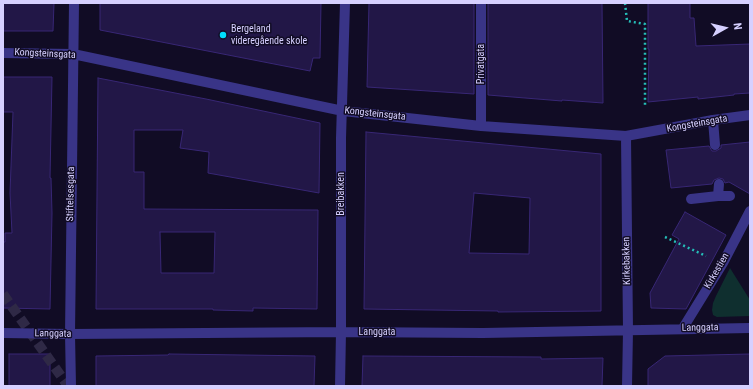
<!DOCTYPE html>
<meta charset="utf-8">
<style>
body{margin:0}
#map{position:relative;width:753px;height:389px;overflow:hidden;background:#110c25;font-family:"Roboto Condensed",sans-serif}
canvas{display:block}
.frame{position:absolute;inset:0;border:4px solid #d6d0ff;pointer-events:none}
.north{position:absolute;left:705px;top:8px;width:40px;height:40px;-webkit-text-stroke:3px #110c25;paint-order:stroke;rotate:82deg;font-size:11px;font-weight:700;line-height:16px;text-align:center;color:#d6d0ff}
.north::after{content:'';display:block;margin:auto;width:14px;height:18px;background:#d6d0ff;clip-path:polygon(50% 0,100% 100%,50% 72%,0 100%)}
</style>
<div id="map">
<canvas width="753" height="389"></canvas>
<div class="frame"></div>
<div class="north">N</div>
</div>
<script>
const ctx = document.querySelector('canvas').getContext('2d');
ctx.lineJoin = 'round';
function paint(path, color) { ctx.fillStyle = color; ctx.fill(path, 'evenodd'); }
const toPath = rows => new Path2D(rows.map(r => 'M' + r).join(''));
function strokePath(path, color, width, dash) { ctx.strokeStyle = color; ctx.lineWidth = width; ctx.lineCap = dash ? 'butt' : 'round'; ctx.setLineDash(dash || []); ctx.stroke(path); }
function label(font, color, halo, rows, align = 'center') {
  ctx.font = font + ' "Roboto Condensed",sans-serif'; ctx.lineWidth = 3; ctx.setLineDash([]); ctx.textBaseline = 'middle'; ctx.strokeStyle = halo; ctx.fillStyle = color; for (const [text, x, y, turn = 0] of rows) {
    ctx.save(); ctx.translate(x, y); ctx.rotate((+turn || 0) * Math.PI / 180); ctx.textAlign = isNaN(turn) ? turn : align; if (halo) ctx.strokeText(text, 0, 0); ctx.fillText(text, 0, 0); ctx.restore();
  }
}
const green = toPath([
 [730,268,750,300,750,316,717,317,713,315,712,310,713,303,716,296]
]);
const building = toPath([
 [3,3,54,3,53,31,3,31,3,3],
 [100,3,321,3,320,58,313,58,310,71,100,30,100,3],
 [369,3,474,3,474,94,367,87,369,3],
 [488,3,602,3,603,103,562,100,562,101,488,95,488,3],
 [648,3,690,3,690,18,694,18,696,46,750,44,750,93,734,94,734,95,698,99,698,97,648,102,649,49,648,49,648,3],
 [3,77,52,77,50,178,51,178,52,213,50,309,3,308,3,242,5,242,5,233,12,233,10,193,13,112,3,112,3,77],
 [98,78,206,99,320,123,319,193,208,173,209,152,180,148,183,130,134,130,134,172,144,172,144,209,318,210,317,309,253,308,253,311,213,310,213,309,96,309,98,78],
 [160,232,215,232,214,273,161,273,160,232],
 [366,132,601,154,601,311,498,312,498,311,364,309,366,132],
 [474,193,530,198,529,254,469,253,474,193],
 [750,142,750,194,729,182,725,183,723,179,719,178,714,180,712,184,671,188,666,150,709,146,712,151,716,151,721,148,721,145,750,142],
 [685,212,726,235,686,309,651,308,650,293,679,239,672,235,685,212],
 [9,354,50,354,50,386,9,386,9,354],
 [169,354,315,356,314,386,96,386,96,356,168,355,169,354],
 [750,354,750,386,648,386,648,369,665,356,750,354],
 [363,356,541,357,541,359,603,358,602,386,362,386,363,356]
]);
const primaryTunnel = toPath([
 [3,294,68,386]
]);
const path = toPath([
 [625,3,627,21,645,24,645,107],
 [665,237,706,256]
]);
const service = toPath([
 [713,120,715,145],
 [718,196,719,184],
 [691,199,718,196,730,196]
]);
const minor = toPath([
 [3,53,73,54,343,111,481,126,626,136,713,120,750,115],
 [481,126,481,3],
 [626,136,628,331,627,386],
 [683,328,723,263,750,211],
 [3,333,70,334,341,332,483,333,750,328],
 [71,386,70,334,74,3],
 [340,386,341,332,341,138,345,3]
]);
const markers = [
 [223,35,4,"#00dcfb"]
];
const poiNames = [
 ["Bergeland",231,29],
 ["videregående skole",231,41]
];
const streetNames = [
 ["Kongsteinsgata",45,54,3],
 ["Privatgata",481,64,-90],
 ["Kongsteinsgata",375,114,6],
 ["Kongsteinsgata",697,124,-10],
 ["Stiftelsesgata",71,194,-89],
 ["Breibakken",341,194,-90],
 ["Kirkebakken",627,261,-91],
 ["Kirkestien",717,271,-60],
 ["Langgata",700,328,-1],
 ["Langgata",377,332],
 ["Langgata",53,334,1]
];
paint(green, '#0f2f2f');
paint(building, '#221747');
strokePath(building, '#382775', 1);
strokePath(primaryTunnel, '#2f2946', 10, [10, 5]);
strokePath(path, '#25beb8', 2.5, [2, 3]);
strokePath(service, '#393487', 10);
strokePath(minor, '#393487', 10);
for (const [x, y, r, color] of markers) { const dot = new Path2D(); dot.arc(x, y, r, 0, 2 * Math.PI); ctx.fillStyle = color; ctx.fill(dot); strokePath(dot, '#110c25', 1.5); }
label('10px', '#d6d0ff', '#110c25', poiNames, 'left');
label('10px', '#d6d0ff', '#110c25', streetNames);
</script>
